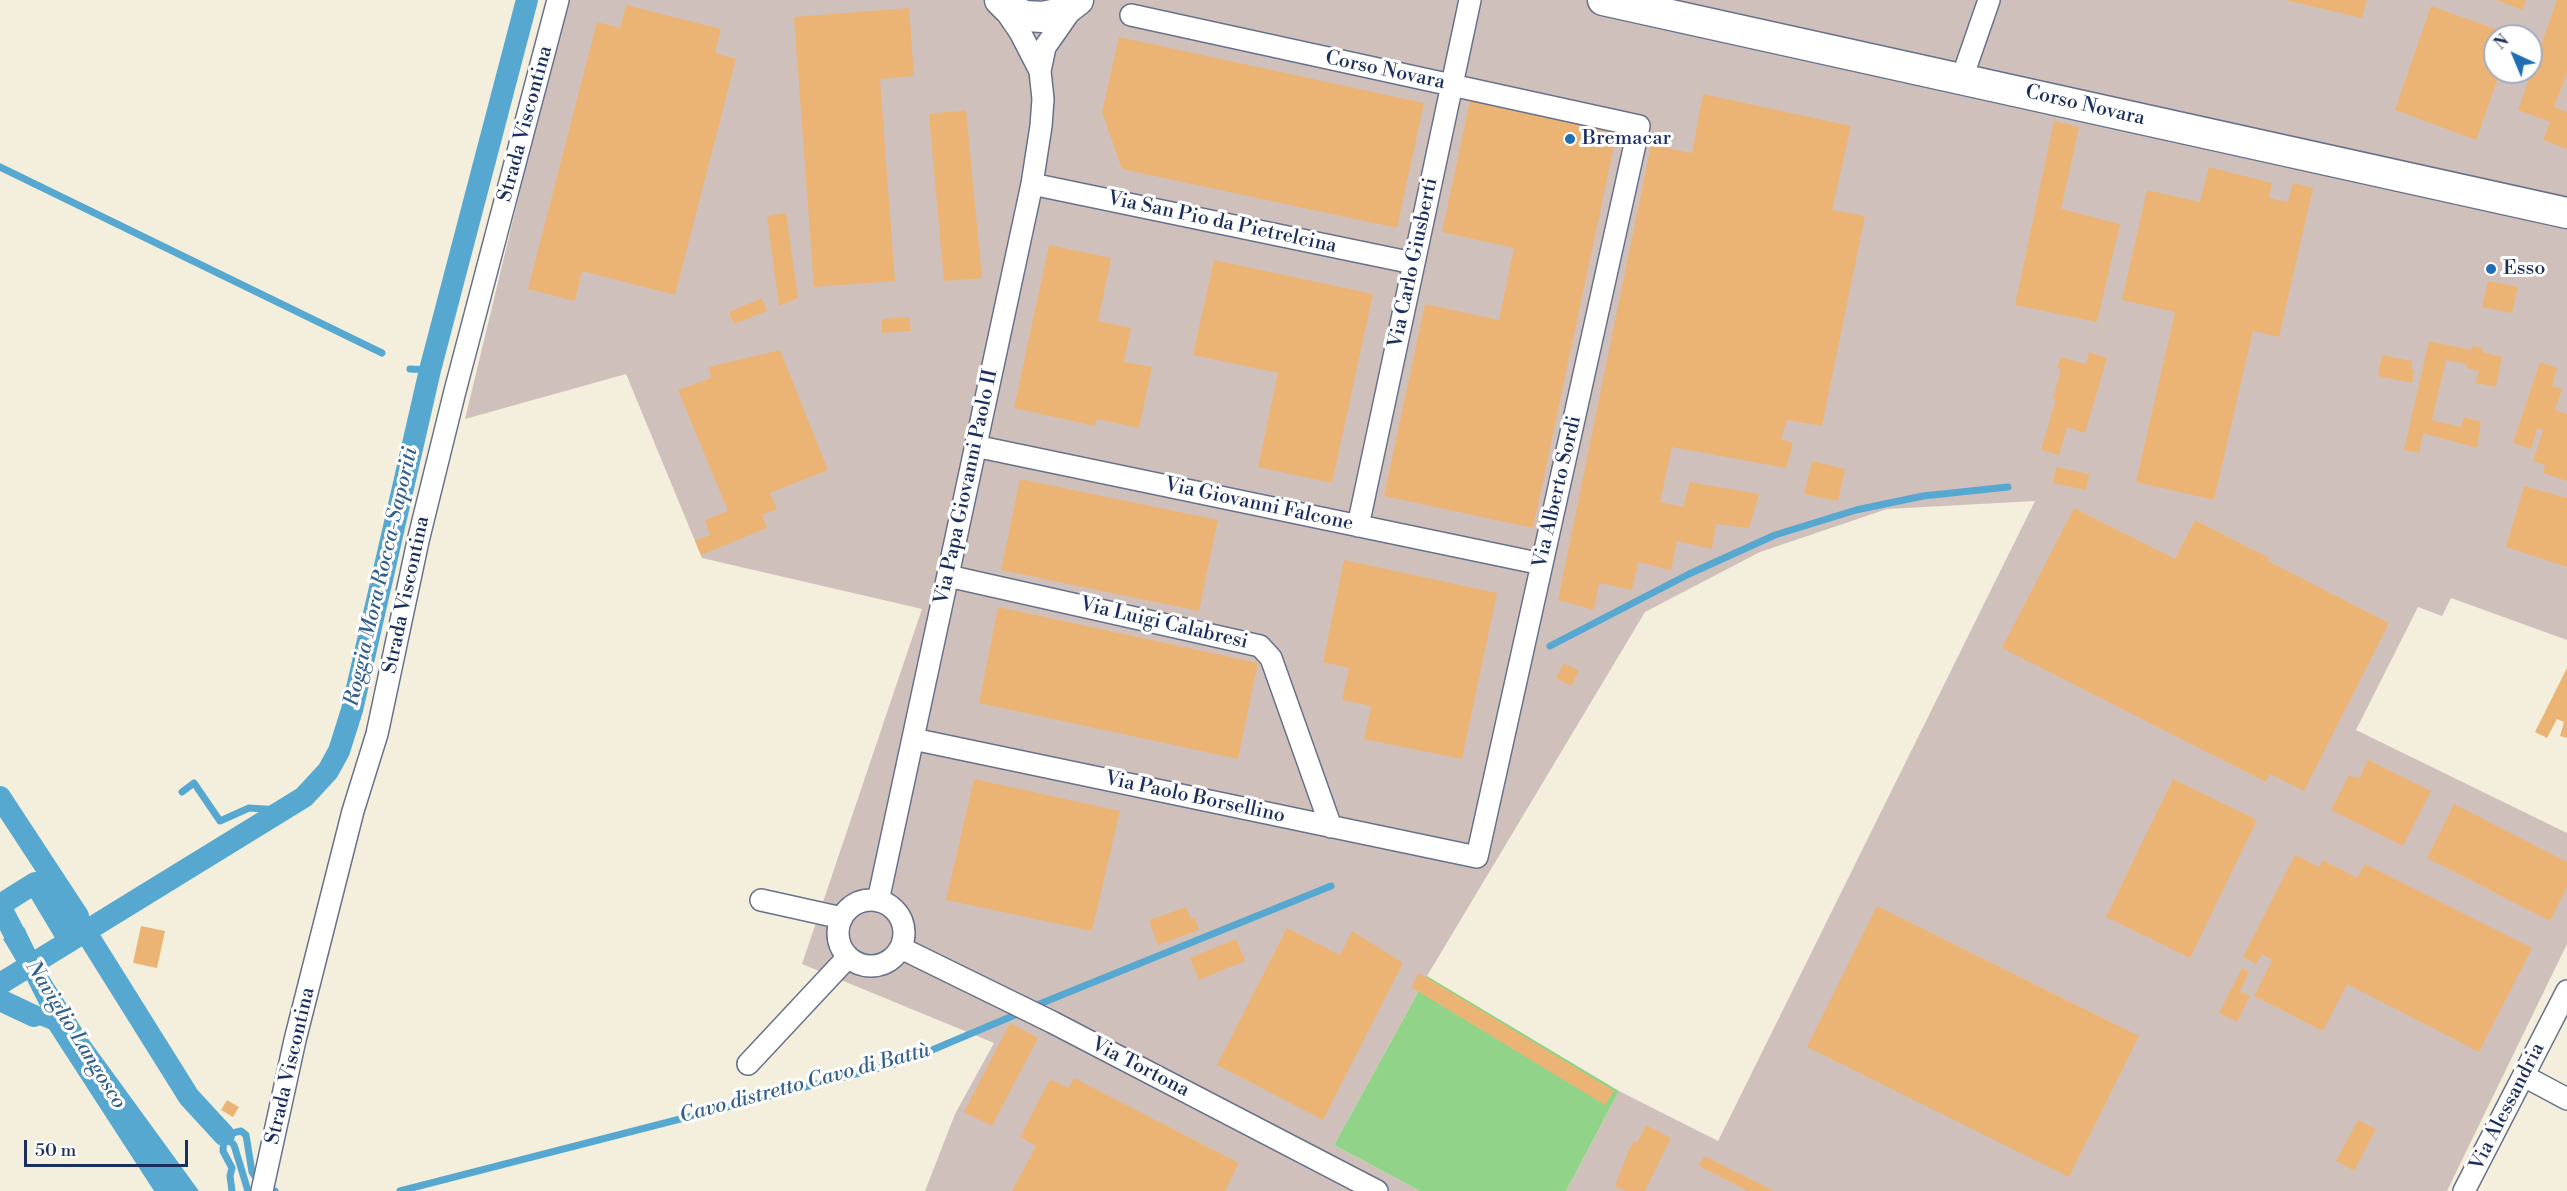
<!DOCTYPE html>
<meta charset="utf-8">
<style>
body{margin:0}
#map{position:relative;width:2567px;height:1191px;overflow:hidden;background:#f3efdc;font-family:"Libre Bodoni",serif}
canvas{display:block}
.north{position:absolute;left:2483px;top:24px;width:60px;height:60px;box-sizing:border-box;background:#fff;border:2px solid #a4acbf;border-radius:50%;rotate:316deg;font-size:16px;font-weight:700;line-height:24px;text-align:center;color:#1b2f5e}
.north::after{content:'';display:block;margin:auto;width:21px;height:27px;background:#1f6fb2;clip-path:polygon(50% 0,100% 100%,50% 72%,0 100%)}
.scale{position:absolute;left:24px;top:1140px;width:164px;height:27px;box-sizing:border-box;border:3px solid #1b2f5e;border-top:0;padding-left:8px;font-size:18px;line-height:21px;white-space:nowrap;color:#1b2f5e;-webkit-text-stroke:4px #fff;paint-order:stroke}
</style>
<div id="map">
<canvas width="2567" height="1191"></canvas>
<div class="north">N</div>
<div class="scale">50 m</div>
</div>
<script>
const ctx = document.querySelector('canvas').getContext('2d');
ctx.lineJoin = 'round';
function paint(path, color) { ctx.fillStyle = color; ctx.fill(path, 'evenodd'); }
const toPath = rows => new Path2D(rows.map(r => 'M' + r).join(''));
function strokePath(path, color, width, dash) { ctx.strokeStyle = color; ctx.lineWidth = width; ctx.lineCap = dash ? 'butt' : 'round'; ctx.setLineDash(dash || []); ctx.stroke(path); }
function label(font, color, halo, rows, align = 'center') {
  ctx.font = font + ' "Libre Bodoni",serif'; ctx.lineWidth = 6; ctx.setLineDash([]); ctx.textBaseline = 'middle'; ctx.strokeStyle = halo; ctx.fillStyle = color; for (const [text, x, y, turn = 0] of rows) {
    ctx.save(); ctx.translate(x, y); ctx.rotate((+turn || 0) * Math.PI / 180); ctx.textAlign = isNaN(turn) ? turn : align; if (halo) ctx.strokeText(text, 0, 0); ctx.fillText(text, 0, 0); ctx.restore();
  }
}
const industrial = toPath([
 [566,0,2567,0,2567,640,2451,598,2442,616,2418,607,2356,730,2567,833,2567,944,2447,1191,1566,1191,1619,1091,1718,1141,2035,501,1887,509,1760,552,1645,612,1427,976,1334,1145,1420,1191,925,1191,955,1114,994,1043,802,964,922,609,702,558,626,374,465,419],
 [2495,36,2531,36,2531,72,2495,72]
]);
const green = toPath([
 [1427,976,1619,1091,1566,1191,1420,1191,1334,1145]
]);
const water = toPath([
 [24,927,35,951,17,962,3,939],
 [45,970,89,1040,199,1191,154,1191,49,1029,0,1010,11,999,44,1014,27,980]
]);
const stream = toPath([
 [0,167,382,353],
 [410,369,430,370],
 [1550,646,1689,574,1775,535,1856,510,1923,496,2008,487],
 [182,792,194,783,220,821,249,808,281,810],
 [35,883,43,877],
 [1032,1007,1331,886],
 [224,1135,241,1131,246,1135,252,1172,262,1186,275,1191],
 [224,1135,234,1145,248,1191],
 [224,1135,223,1151,232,1168,230,1176,232,1191],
 [400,1191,906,1061,1022,1012]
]);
const canal = toPath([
 [0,797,78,916],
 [0,905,35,883,69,940],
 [0,906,28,960],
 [92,942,189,1097,224,1135],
 [0,984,304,797,328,771,339,751,352,710,430,370,527,0],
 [0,1000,34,1016]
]);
const building = toPath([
 [2285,0,2367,0,2362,18],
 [2496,0,2526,0,2522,10],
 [2557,0,2567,0,2567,73,2554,107,2567,112,2567,149,2543,140,2550,122,2518,110],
 [626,5,721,29,715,53,736,59,675,295,582,271,575,301,528,289,597,22,620,28],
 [2431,6,2515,36,2495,36,2495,72,2500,72,2476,140,2395,110],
 [909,8,914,76,880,79,895,281,814,287,794,17],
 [1119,37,1424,103,1397,228,1122,169,1102,112],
 [1703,94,1851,126,1832,210,1865,216,1822,426,1787,420,1781,439,1793,443,1786,468,1672,447,1660,502,1683,507,1690,482,1759,494,1749,528,1716,524,1712,549,1677,541,1671,570,1638,562,1632,590,1599,583,1594,610,1558,600,1651,145,1692,153],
 [1470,101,1617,132,1533,528,1384,496,1425,304,1499,320,1514,248,1442,232],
 [966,110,982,278,944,281,929,114],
 [2054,121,2079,127,2061,209,2120,224,2097,322,2015,305],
 [2209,167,2272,183,2269,198,2288,202,2293,183,2313,188,2279,337,2253,331,2214,500,2136,482,2175,312,2122,300,2147,190,2200,202],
 [786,213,798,298,779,306,767,216],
 [1049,245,1111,258,1098,321,1131,328,1124,362,1152,367,1139,428,1097,419,1095,426,1014,408],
 [1214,260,1373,294,1332,483,1258,467,1278,373,1193,355],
 [2488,281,2518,287,2512,313,2482,307],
 [762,298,767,311,734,324,729,312],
 [909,317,911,331,882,333,882,319],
 [2429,341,2471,350,2472,346,2483,348,2482,352,2502,357,2496,387,2476,383,2479,371,2466,368,2467,364,2446,360,2432,420,2461,427,2464,417,2481,422,2477,448,2423,433,2419,453,2404,450],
 [780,350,828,470,770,493,777,509,762,515,767,528,701,555,695,541,710,535,705,520,728,511,678,390,711,378,709,367],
 [2089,352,2107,358,2085,433,2067,427,2059,455,2041,450,2056,399,2053,399,2061,369,2057,368,2061,357,2086,364],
 [2382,355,2412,361,2411,369,2414,369,2412,383,2378,376],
 [2540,362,2557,368,2552,386,2562,389,2555,410,2567,414,2567,481,2543,473,2545,465,2533,461,2543,430,2537,429,2531,449,2513,443],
 [1812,461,1845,469,1838,501,1804,494],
 [2056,467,2089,474,2086,490,2053,483],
 [1020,479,1218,520,1199,611,1001,570],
 [2524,486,2567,498,2567,567,2506,547],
 [2074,508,2175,559,2195,520,2269,558,2268,561,2389,623,2304,791,2270,774,2266,782,2002,648],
 [1344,560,1497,593,1462,759,1364,739,1371,706,1342,700,1349,668,1323,662],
 [998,607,1258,663,1238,759,979,703],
 [1564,663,1579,671,1571,686,1556,678],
 [2567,668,2567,738,2560,736,2564,722,2557,719,2547,738,2535,732],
 [2368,760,2431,791,2403,846,2331,810,2349,775,2359,779],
 [974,779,1120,811,1092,931,946,900],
 [2173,779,2257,820,2190,958,2106,917],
 [2454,804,2567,862,2567,887,2550,921,2427,858],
 [2295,855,2319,867,2323,860,2357,878,2365,864,2532,948,2479,1052,2347,984,2323,1031,2254,996,2272,960,2262,954,2256,964,2243,957],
 [1877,906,2139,1036,2069,1177,1807,1047],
 [1186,907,1191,919,1195,918,1199,930,1158,945,1149,920],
 [141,926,165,931,157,968,133,963],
 [1287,928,1340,955,1352,931,1403,963,1323,1120,1217,1065],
 [1236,939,1245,961,1199,980,1190,958],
 [2242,968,2249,972,2240,991,2250,996,2237,1022,2219,1013],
 [1419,973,1614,1091,1605,1105,1411,987],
 [1010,1023,1038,1038,992,1126,964,1112],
 [1074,1078,1239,1163,1225,1191,1012,1191,1036,1146,1020,1137,1050,1079,1068,1088],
 [227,1100,239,1107,233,1117,221,1110],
 [2358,1120,2376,1129,2354,1171,2336,1161],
 [1646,1125,1671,1138,1645,1191,1626,1191,1615,1186,1628,1152,1634,1141,1637,1143],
 [1704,1156,1774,1191,1748,1191,1699,1166]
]);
const minor = toPath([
 [1003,7,1020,32,1040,71],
 [1962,78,1989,0],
 [1032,184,1413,263],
 [975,446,1542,564],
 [1358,526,1470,0],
 [948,576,1260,646,1271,658,1331,827],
 [913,739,1477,857,1639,126,1131,15],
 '838 933a33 33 0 1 1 66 0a33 33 0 1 1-66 0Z',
 [761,900,842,918],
 [878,901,1032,184,1041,126,1043,99,1040,71,1045,47,1073,7],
 [901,948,1052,1022,1377,1191],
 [748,1064,848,957],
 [2524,1076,2567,1099],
 [262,1191,295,1040,353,811,377,734,418,541,455,391,558,0],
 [2464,1191,2567,991]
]);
const secondary = toPath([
 [1000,0,1008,8,1025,16,1043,17,1061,13,1078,0],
 [1603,0,2567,213]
]);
const markers = [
 [1570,139,6,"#1f6fb2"],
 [2491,269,6,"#1f6fb2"]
];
const streetNames = [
 ["Corso Novara",1385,71,12],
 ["Corso Novara",2085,106,13],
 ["Strada Viscontina",526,124,-75],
 ["Via San Pio da Pietrelcina",1222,223,12],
 ["Via Carlo Giusberti",1414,263,-78],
 ["Via Papa Giovanni Paolo II",967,487,-78],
 ["Via Alberto Sordi",1558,492,-77],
 ["Via Giovanni Falcone",1259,505,12],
 ["Strada Viscontina",407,595,-78],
 ["Via Luigi Calabresi",1164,624,13],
 ["Via Paolo Borsellino",1195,798,12],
 ["Strada Viscontina",291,1066,-77],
 ["Via Tortona",1140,1068,27],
 ["Via Alessandria",2508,1107,-63]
];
const poiNames = [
 ["Bremacar",1582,139],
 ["Esso",2503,269]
];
const waterNames = [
 ["Roggia Mora Rocca-Saporiti",382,577,-77],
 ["Naviglio Langosco",75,1035,58],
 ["Cavo distretto Cavo di Battù",805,1084,-15]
];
paint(industrial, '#d0c0bc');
paint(green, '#92d38a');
paint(water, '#56a8d1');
strokePath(stream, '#56a8d1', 7);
strokePath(canal, '#56a8d1', 22);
paint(building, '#ecb474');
strokePath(minor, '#67728a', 24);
strokePath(secondary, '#67728a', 33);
strokePath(minor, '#fff', 21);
strokePath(secondary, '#fff', 30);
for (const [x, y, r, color] of markers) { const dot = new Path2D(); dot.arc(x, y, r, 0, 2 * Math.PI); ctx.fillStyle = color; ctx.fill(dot); strokePath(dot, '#fff', 2); }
label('20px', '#1b2f5e', '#fff', streetNames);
label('20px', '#1b2f5e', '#fff', poiNames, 'left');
label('italic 21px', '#335f8c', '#fff', waterNames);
</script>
